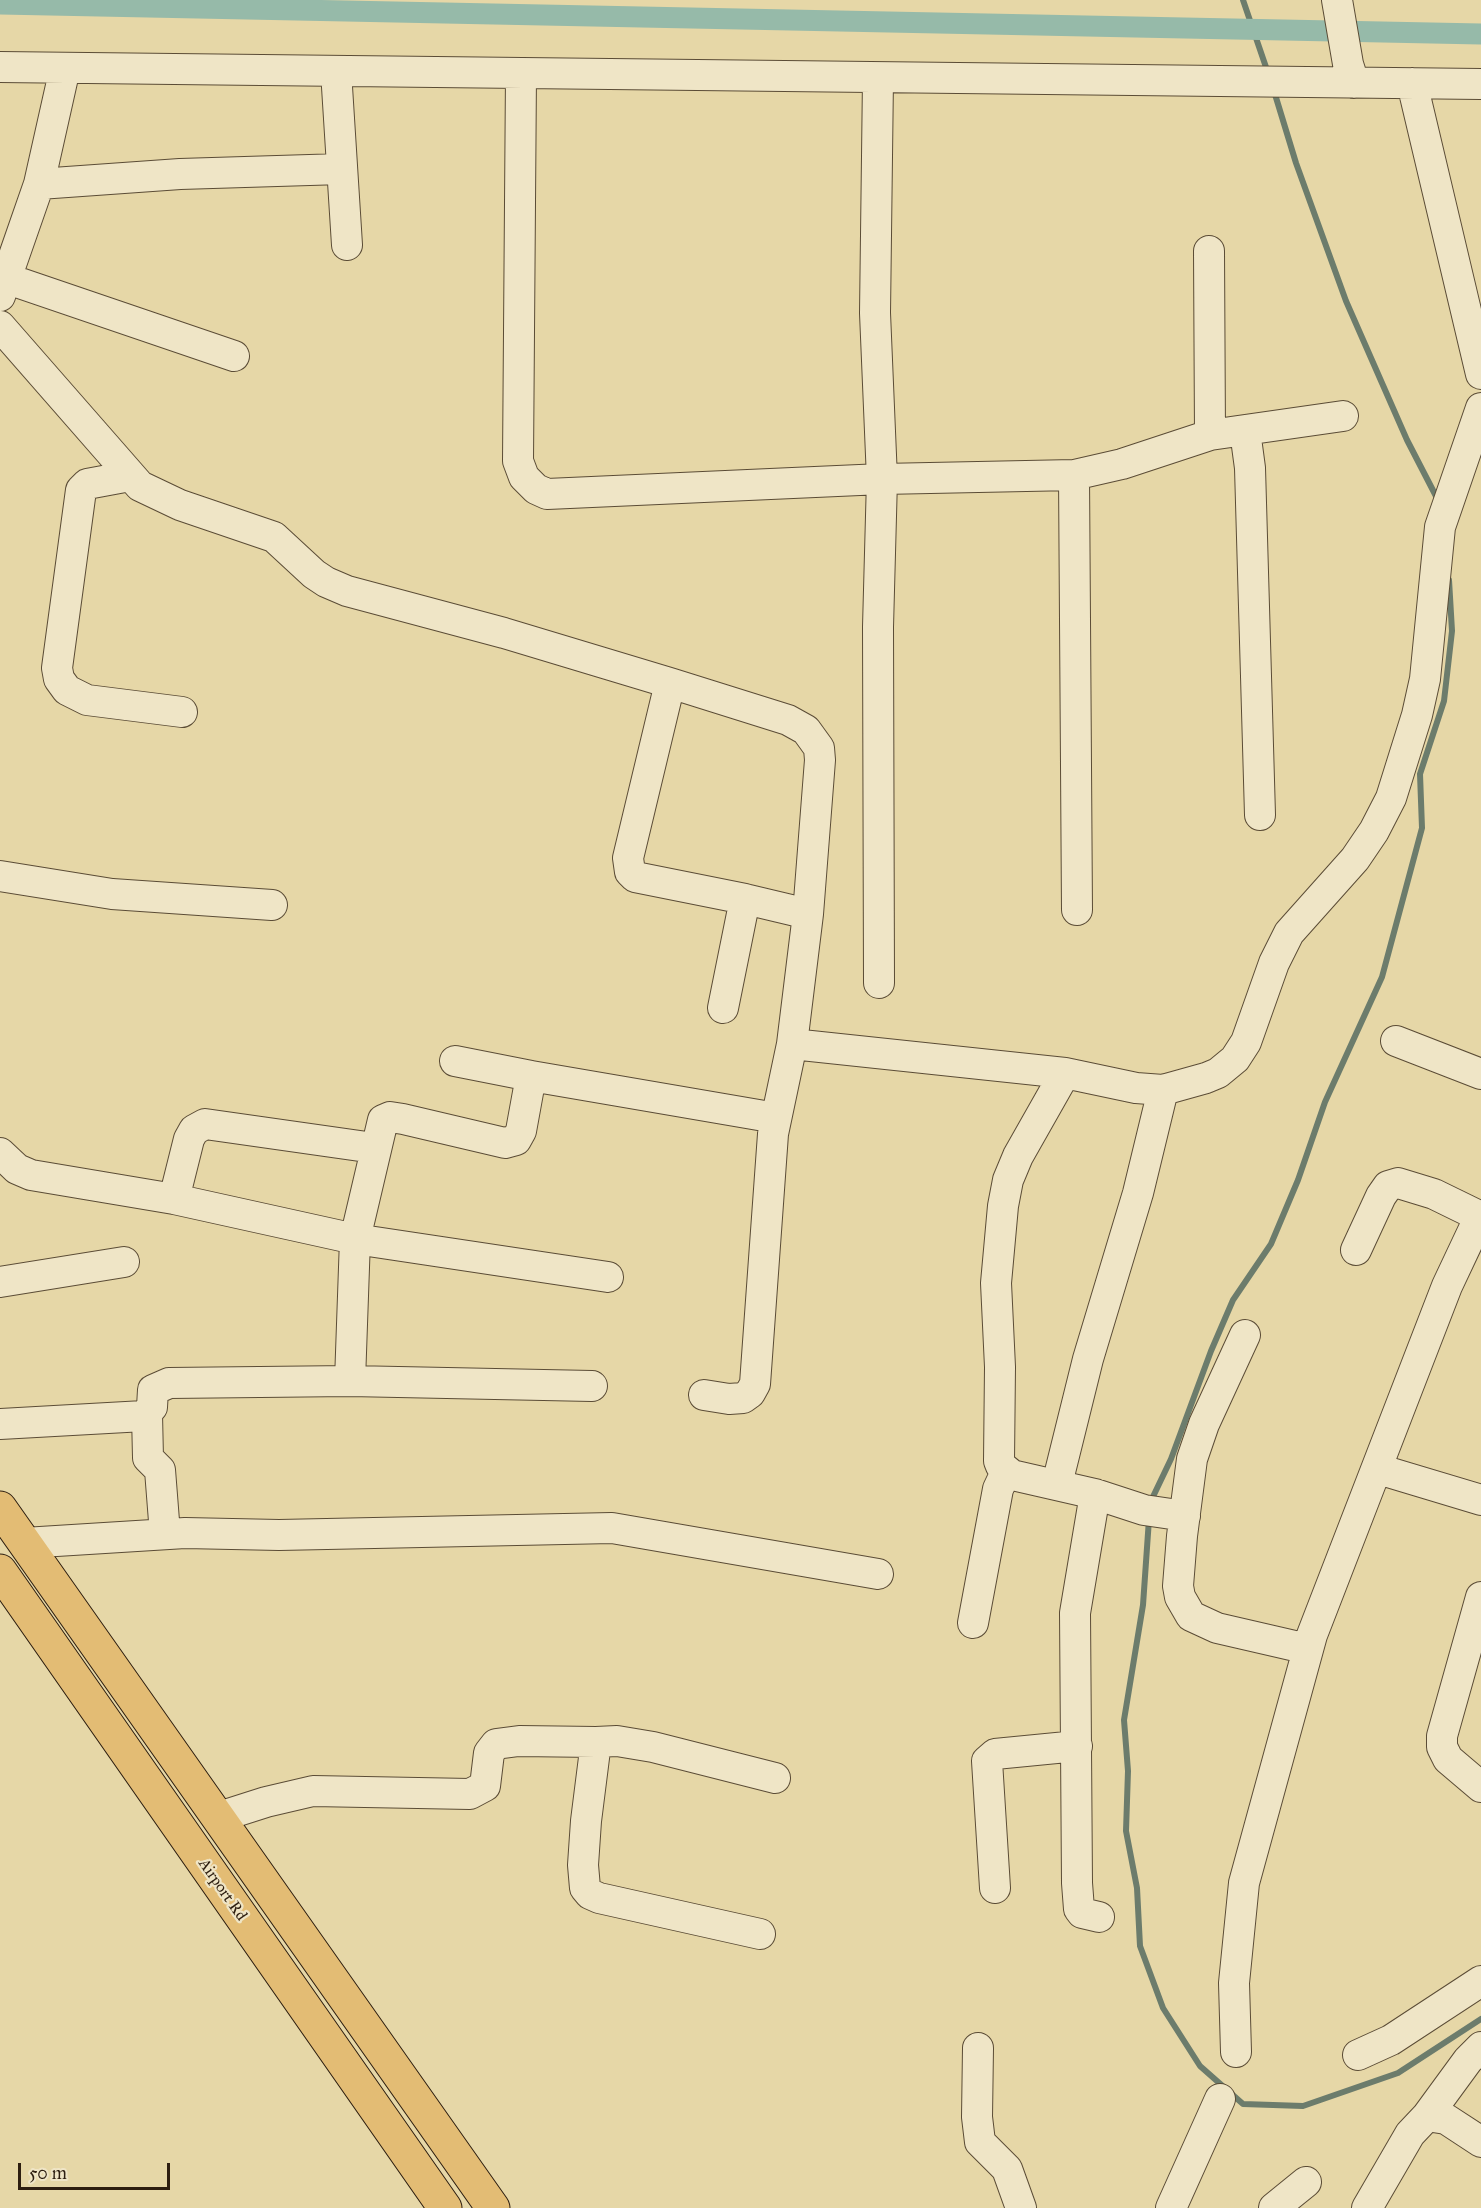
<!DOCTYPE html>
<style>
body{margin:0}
#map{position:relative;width:1481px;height:2208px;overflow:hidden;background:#e6d7a7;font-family:"IM FELL Great Primer",serif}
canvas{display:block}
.scale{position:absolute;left:18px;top:2163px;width:152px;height:27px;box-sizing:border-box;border:3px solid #2d1e10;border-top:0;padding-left:8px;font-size:18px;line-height:21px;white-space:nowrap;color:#2d1e10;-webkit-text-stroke:4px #efe5c6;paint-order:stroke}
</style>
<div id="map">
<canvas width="1481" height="2208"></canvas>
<div class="scale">50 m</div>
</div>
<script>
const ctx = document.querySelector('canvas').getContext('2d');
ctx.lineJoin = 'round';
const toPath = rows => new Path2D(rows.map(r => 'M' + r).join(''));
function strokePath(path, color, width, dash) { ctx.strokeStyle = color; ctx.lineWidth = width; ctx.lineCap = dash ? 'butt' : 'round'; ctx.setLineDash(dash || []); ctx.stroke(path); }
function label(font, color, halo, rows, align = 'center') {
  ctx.font = font + ' "IM FELL Great Primer",serif'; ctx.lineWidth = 4.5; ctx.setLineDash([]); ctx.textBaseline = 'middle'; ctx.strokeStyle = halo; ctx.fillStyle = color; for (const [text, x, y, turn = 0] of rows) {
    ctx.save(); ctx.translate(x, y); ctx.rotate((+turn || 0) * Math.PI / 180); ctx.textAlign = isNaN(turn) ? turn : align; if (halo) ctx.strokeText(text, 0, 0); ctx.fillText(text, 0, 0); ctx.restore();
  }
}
const stream = toPath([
 [1243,0,1268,73],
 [1274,91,1296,163,1346,301,1407,440,1439,502],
 [1150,1503,1171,1459,1211,1351,1233,1300,1271,1244,1298,1180,1325,1102,1382,977,1422,828,1420,774,1444,701,1452,631,1449,580],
 [1149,1519,1143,1605,1124,1720,1128,1771,1126,1831,1137,1888,1140,1946,1163,2008,1200,2066,1243,2104,1303,2106,1398,2073,1481,2019]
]);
const canal = toPath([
 [0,4,1481,34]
]);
const minor = toPath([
 [1337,0,1348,64,1354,83],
 [0,67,1481,84],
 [336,71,347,245],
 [521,74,518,461,524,477,536,489,547,494,882,479,1074,475,1122,464,1210,435,1343,416],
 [878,78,875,313,882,479,878,627,879,983],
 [1412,83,1481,374],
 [39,184,65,68],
 [1209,251,1210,435],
 [5,278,234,356],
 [0,296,39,184,180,174,342,169],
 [0,326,140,486,180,505,274,537,314,574,326,582,347,591,504,633,670,683,788,720,806,730,819,748,820,760,808,914,792,1044,1065,1073,1136,1088,1163,1090,1206,1078,1218,1073,1235,1059,1246,1042,1274,963,1289,933,1355,859,1374,831,1391,798,1417,715,1425,679,1440,527,1481,408],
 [1245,431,1250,468,1260,815],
 [1074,475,1077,910],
 [130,476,87,484,81,490,57,668,59,679,67,690,87,700,182,712],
 [670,683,628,858,630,872,635,877,745,899,808,914],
 [0,876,112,894,272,905],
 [723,1008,745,899],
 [1396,1041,1481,1074],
 [1065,1073,1018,1156,1008,1180,1003,1206,996,1283,1000,1367,999,1461,1001,1466,1012,1475,1095,1494,1144,1510,1185,1516],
 [531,1076,776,1118],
 [0,1153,17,1169,31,1175,174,1199,355,1239,608,1277],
 [174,1199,189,1139,194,1130,205,1124,374,1148],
 [1356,1250,1381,1196,1388,1186,1398,1183,1434,1194,1481,1217],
 [0,1282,124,1262],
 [1245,1335,1204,1424,1192,1459,1182,1536,1178,1586,1180,1597,1191,1616,1217,1628,1308,1649],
 [350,1381,355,1239,383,1120,390,1117,403,1119,505,1143,516,1140,521,1131,531,1076,455,1061],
 [704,1395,729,1399,743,1398,750,1393,755,1384,773,1134,792,1044],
 [147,1414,148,1458,160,1470,165,1534],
 [0,1424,144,1416,152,1407,153,1390,169,1383,350,1381,592,1386],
 [1378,1469,1481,1500],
 [1057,1484,1088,1359,1138,1193,1163,1090],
 [1095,1494,1075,1613,1077,1883,1079,1909,1082,1913,1099,1917],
 [24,1543,185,1533,279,1535,612,1528,878,1574],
 [1481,1597,1442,1736,1442,1747,1448,1759,1481,1787],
 [973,1623,998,1489,1006,1472],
 [219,1817,266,1802,313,1791,470,1794,485,1786,489,1753,496,1744,519,1741,596,1742],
 [995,1888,987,1761,995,1754,1077,1746],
 [760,1934,599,1898,590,1894,585,1888,583,1865,586,1821,596,1742,617,1741,653,1747,775,1778],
 [978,2048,977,2117,980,2142,1007,2169,1021,2208],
 [1236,2052,1234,1983,1244,1883,1312,1635,1447,1286,1480,1216],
 [1358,2055,1391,2040,1481,1981],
 [1427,2116,1468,2060,1481,2047],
 [1171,2208,1220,2099],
 [1274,2208,1306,2182],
 [1367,2208,1410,2134,1427,2116,1446,2119,1481,2142]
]);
const major = toPath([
 [0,1508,493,2208],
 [0,1571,445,2208]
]);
const streetNames = [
 ["Airport Rd",222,1890,55]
];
strokePath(stream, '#6c7c6c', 6);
strokePath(canal, '#96baa9', 21);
strokePath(minor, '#5b4c36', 32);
strokePath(major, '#2d1e10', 35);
strokePath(minor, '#efe5c6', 30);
strokePath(major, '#e3bc74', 33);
label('16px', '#2d1e10', '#efe5c6', streetNames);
</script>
